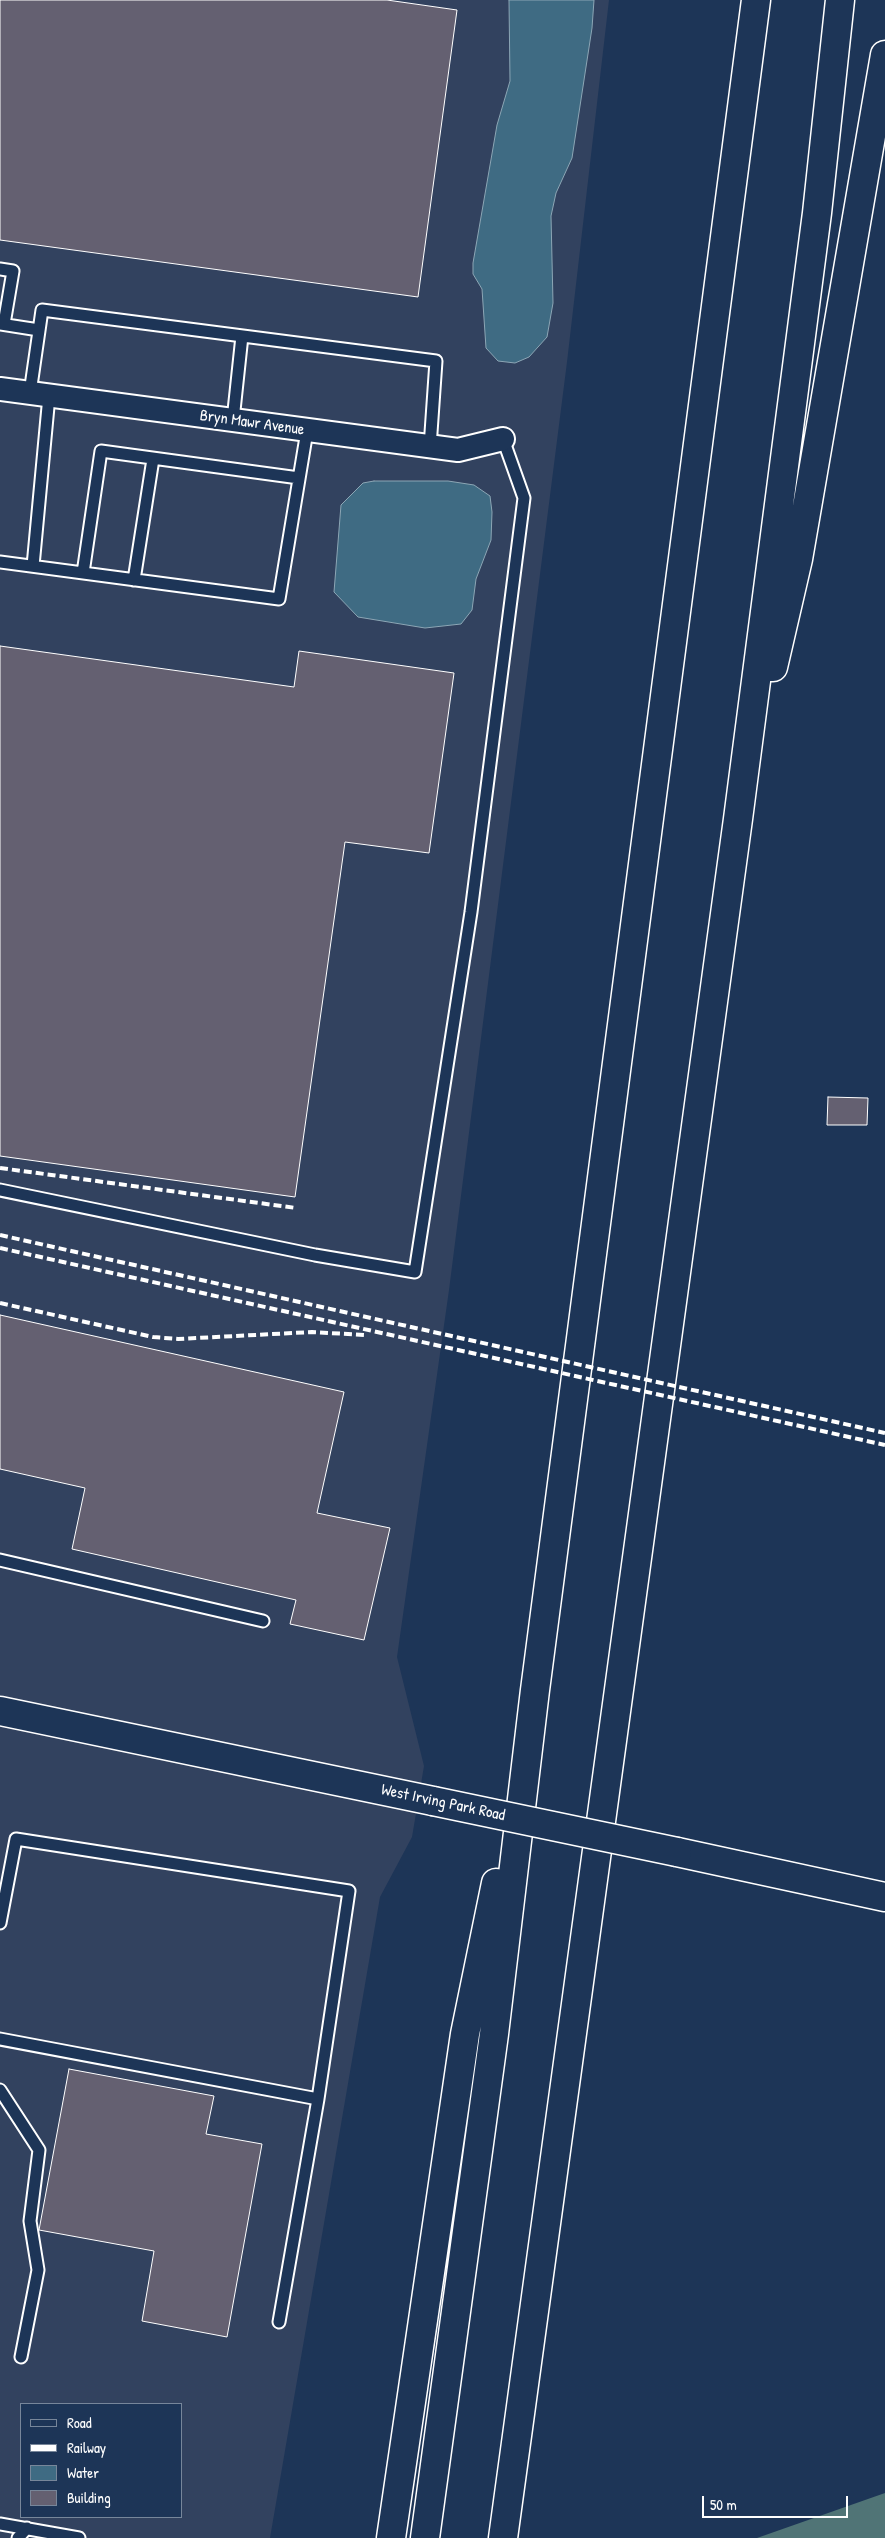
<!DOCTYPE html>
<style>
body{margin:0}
#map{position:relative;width:885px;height:2538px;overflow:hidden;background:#1d3557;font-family:"Patrick Hand",sans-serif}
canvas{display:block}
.legend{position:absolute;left:20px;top:2403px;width:162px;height:115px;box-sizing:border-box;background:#1d3557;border:1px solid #77869a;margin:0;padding:6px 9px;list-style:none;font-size:15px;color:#fff}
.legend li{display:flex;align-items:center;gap:10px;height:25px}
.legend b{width:25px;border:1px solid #77869a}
.scale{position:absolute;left:702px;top:2496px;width:146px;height:22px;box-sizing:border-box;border:2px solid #fff;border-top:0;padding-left:6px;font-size:15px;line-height:18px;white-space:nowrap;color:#fff;-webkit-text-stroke:4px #1d3557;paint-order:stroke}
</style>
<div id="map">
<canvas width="885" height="2538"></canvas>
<ul class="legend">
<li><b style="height:6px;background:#1d3557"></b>Road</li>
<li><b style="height:6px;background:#fff"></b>Railway</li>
<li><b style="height:14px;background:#3f6b83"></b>Water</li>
<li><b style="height:14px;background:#646071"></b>Building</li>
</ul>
<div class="scale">50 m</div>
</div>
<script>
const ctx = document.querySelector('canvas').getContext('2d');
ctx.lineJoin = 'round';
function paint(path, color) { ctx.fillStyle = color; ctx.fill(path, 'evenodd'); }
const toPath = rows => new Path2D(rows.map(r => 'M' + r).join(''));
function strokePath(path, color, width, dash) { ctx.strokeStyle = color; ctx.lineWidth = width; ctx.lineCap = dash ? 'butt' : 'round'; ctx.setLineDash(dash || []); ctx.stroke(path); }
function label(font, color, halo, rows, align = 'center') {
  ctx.font = font + ' "Patrick Hand",sans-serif'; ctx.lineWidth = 4; ctx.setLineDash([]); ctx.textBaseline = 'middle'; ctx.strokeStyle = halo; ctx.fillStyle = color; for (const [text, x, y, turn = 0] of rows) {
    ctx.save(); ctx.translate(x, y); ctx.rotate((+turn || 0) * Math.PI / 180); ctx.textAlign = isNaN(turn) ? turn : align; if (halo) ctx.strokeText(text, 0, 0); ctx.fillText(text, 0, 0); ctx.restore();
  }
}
const built = toPath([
 [0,0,609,0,567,362,449,1290,397,1657,424,1766,412,1837,380,1897,270,2538,0,2538],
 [21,2404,181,2404,181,2517,21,2517]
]);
const green = toPath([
 [885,2493,885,2538,757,2538]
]);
const water = toPath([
 [509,0,594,0,592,28,572,158,556,193,551,216,553,303,547,337,529,357,515,363,498,361,486,348,482,289,473,274,473,263,497,125,510,81,509,0],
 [374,481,448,481,474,485,490,496,492,512,491,540,476,579,472,610,461,624,425,628,358,617,334,592,341,505,363,483,374,481]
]);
const building = toPath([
 [0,0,387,0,457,10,418,297,0,240,0,0],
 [0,646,294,687,299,651,454,673,429,853,345,842,295,1197,0,1156,0,646],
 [828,1097,868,1098,867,1125,827,1125,828,1097],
 [0,1315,344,1392,317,1513,390,1528,364,1640,290,1624,296,1600,72,1549,85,1488,0,1469,0,1315],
 [69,2069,214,2096,206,2134,262,2144,227,2337,142,2321,154,2251,39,2230,69,2069]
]);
const service = toPath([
 [0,269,13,271,4,324],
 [0,324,39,330],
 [30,393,42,310,436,361,430,447],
 [233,420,242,336],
 [0,562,279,599,307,431],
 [33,566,49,396],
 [83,573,101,451,299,478],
 [134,580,153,459],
 [0,1190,315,1255,415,1272,471,912,524,498,503,439],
 [0,1560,263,1621],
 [0,1923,16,1839,349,1891,318,2099],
 [0,2039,318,2099,279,2322],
 [0,2090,39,2150,30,2221,38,2270,21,2357],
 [0,2524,79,2538],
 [18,2538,27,2528]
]);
const minor = toPath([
 [0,389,458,450,503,439]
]);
const primary = toPath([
 [0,1711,433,1801],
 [677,1852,885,1897]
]);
const motorway = toPath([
 [773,667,798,559,885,55],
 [391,2538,465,2034,496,1883],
 [425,2538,494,2034,535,1690,756,0],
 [503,2538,738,819,817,213,840,0]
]);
const rail = toPath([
 [0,1168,296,1208],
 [0,1235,885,1433],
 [0,1248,885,1445],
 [0,1303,153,1337,178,1339,312,1332,365,1335]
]);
const primaryBridge = toPath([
 [433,1801,677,1852]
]);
const streetNames = [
 ["Bryn Mawr Avenue",252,423,8],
 ["West Irving Park Road",443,1803,12]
];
paint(built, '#32425f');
paint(green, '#507476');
paint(water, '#3f6b83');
strokePath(water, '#8ca6b5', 1);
paint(building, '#646071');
strokePath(building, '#fff', 1);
strokePath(service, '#fff', 15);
strokePath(minor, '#fff', 26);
strokePath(primary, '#fff', 31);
strokePath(motorway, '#fff', 31);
strokePath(service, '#1d3557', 11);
strokePath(minor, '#1d3557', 22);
strokePath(primary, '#1d3557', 28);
strokePath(motorway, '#1d3557', 28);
strokePath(rail, '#fff', 4, [8, 4]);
strokePath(primaryBridge, '#fff', 31, []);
strokePath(primaryBridge, '#1d3557', 28);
label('16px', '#fff', '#1d3557', streetNames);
</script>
